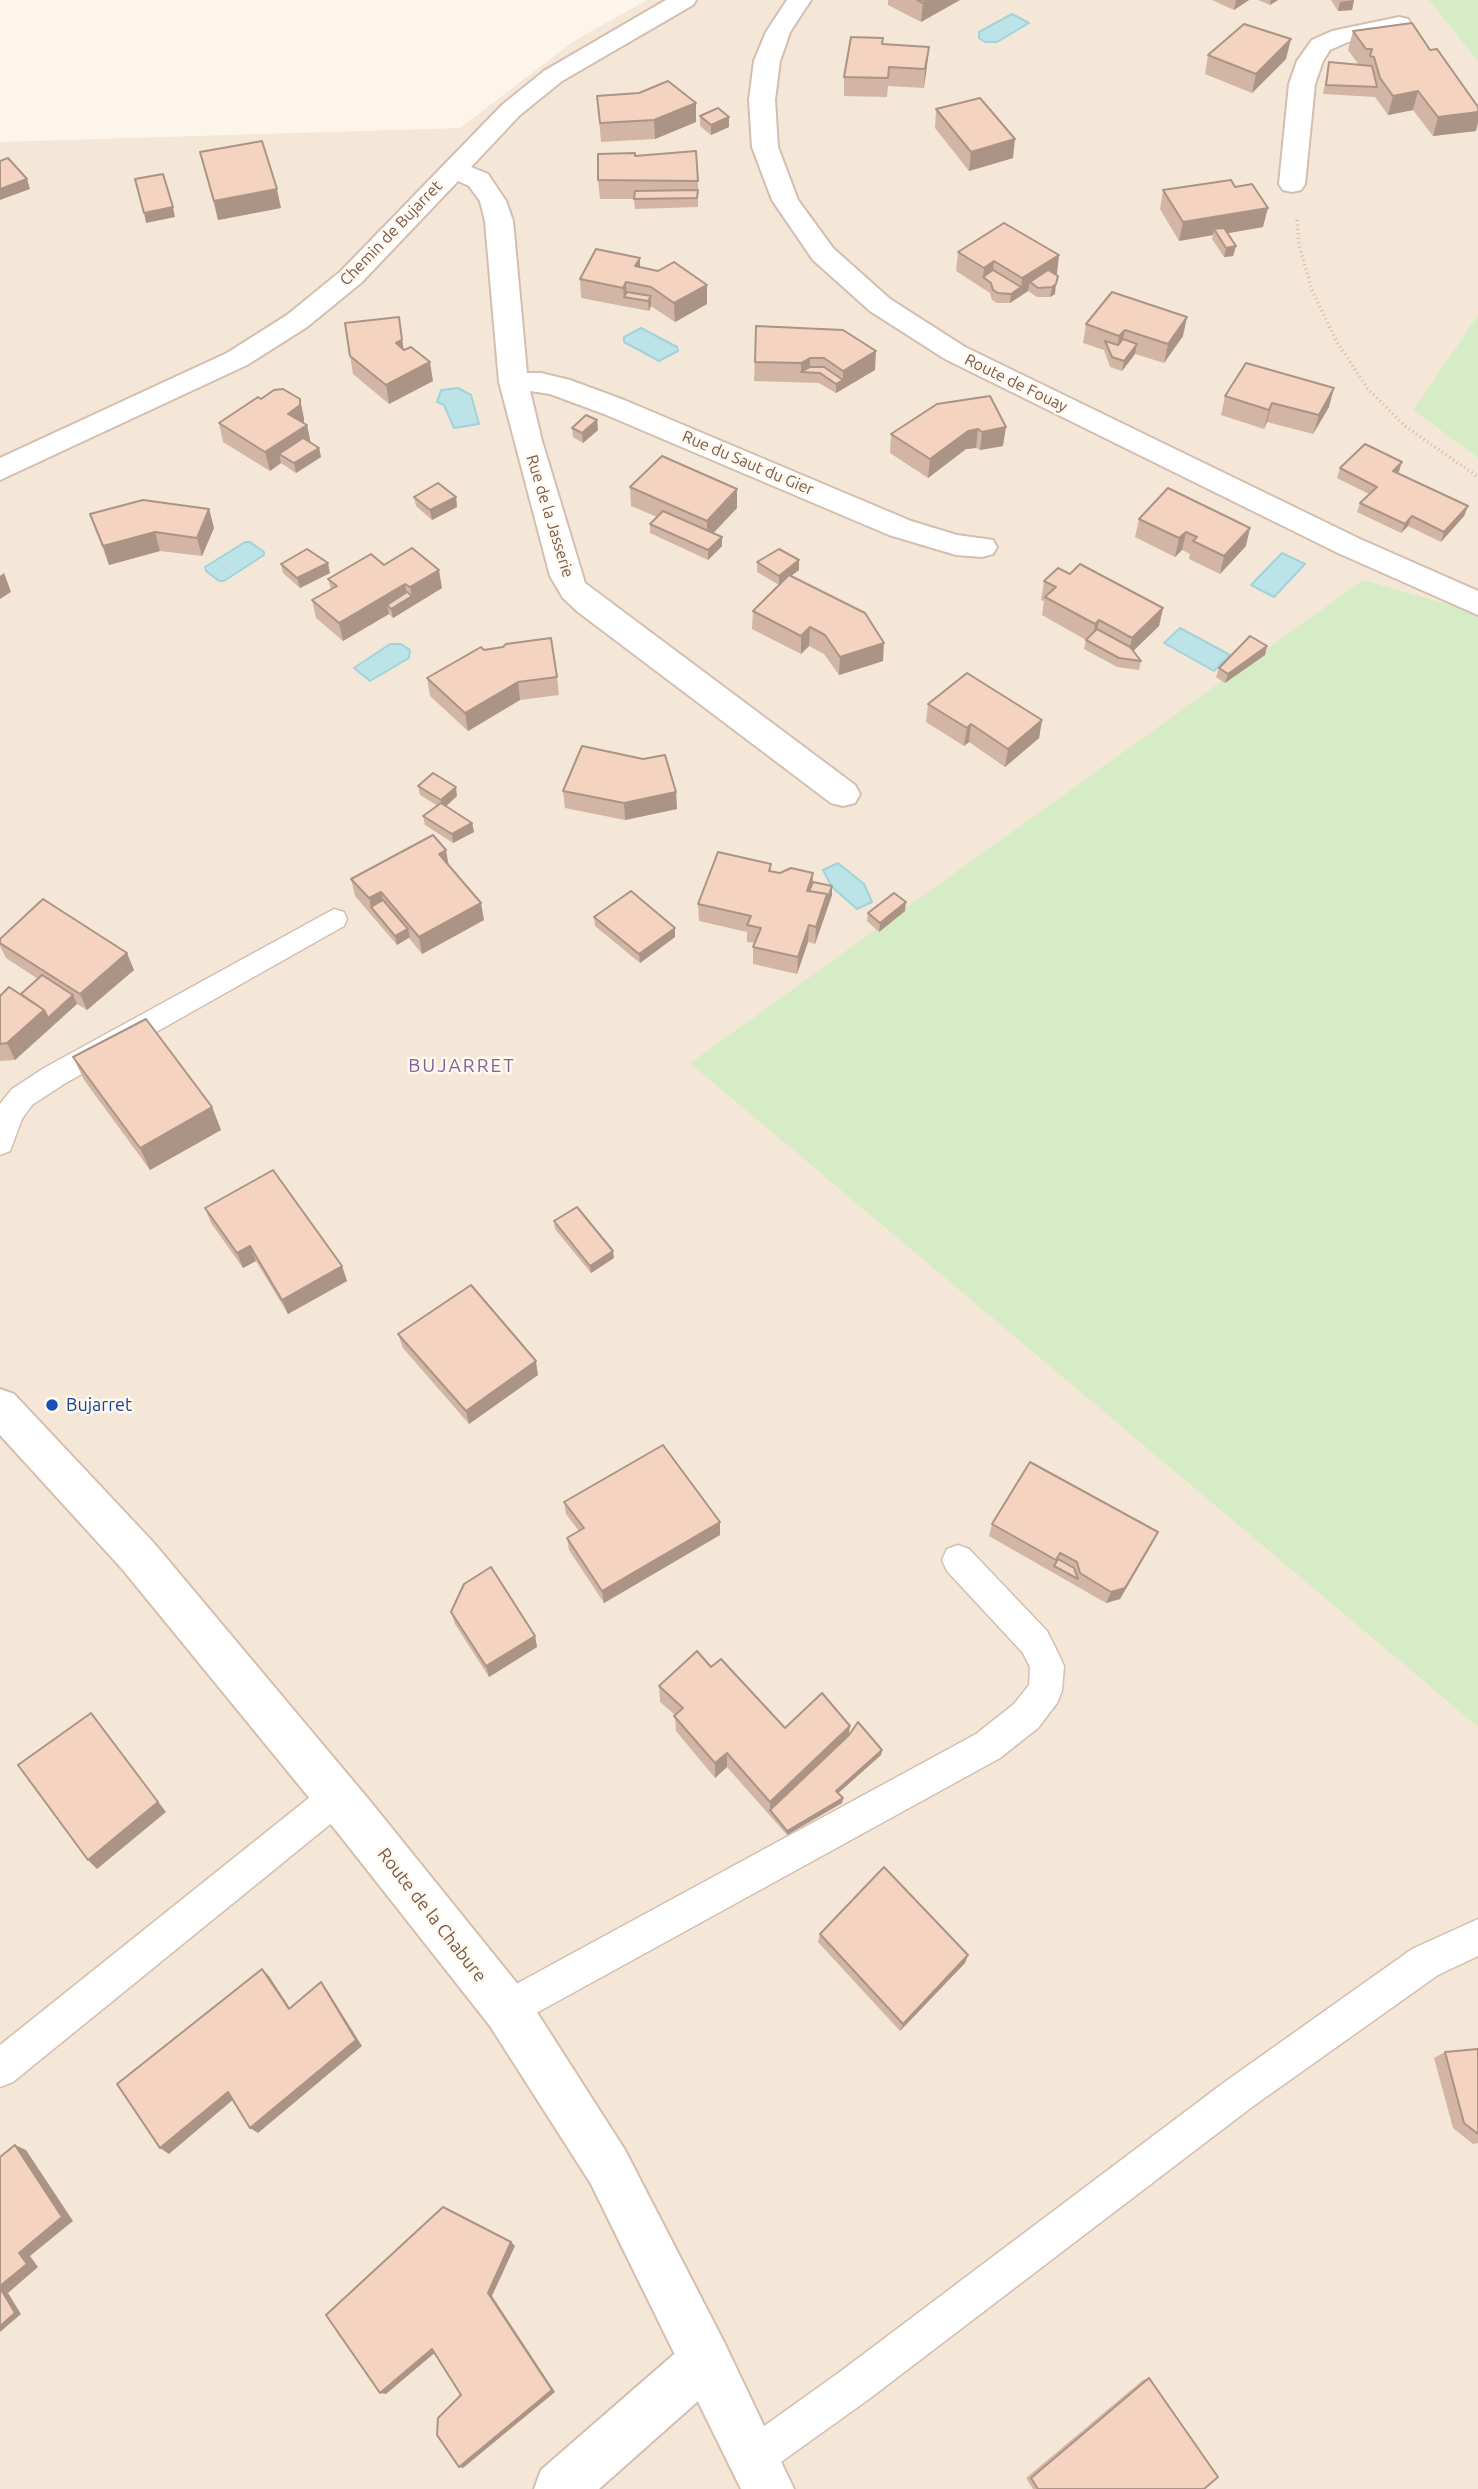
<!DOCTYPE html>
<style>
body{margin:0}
canvas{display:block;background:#fdf5e9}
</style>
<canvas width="1478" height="2489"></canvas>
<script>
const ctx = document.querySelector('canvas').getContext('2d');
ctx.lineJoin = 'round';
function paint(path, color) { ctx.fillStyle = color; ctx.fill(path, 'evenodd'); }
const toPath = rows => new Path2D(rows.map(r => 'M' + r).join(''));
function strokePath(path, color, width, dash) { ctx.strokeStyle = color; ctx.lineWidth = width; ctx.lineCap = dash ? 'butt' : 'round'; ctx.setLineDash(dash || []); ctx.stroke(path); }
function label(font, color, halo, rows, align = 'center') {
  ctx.font = font + ' Ubuntu,sans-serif'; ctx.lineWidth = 5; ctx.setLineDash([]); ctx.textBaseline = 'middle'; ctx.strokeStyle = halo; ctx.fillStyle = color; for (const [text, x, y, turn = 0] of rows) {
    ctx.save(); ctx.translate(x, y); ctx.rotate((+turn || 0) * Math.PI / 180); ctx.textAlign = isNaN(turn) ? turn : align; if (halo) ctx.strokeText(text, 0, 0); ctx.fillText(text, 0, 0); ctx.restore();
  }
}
const residential = toPath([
 [647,0,1429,0,1478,62,1478,315,1413,410,1478,458,1478,613,691,1063,1478,1727,1478,2489,0,2489,0,142,460,128,574,41]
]);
const green = toPath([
 [1429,0,1478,0,1478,62],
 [1478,315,1478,458,1413,410],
 [1363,580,1478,613,1478,1727,690,1063]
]);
const water = toPath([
 [1012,14,1029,23,997,42,985,42,979,38,979,32,1012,14],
 [641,328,677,347,678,351,659,361,624,342,624,337,641,328],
 [458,388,471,395,479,424,454,428,444,405,437,402,441,390,458,388],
 [245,542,250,542,264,552,264,555,224,581,219,581,206,571,205,567,245,542],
 [1282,553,1305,564,1274,597,1251,585,1282,553],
 [1180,628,1230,655,1214,671,1164,643,1180,628],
 [390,644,401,644,410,650,409,658,370,681,354,668,390,644],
 [838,863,864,884,872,902,857,909,832,887,823,870,838,863]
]);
const path = toPath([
 [1297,220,1299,245,1312,290,1337,342,1367,388,1405,426,1478,477]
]);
const service = toPath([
 [334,909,344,912,347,919,344,926,64,1084,32,1105,22,1119,10,1151,0,1155,0,1104,12,1089,44,1068,334,909],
 [958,1545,969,1549,1047,1631,1059,1655,1064,1666,1062,1691,1057,1703,1038,1728,1000,1758,520,2022,507,2027,494,2022,489,2009,494,1996,976,1734,1014,1704,1029,1685,1030,1667,1023,1653,947,1571,942,1560,947,1549,958,1545],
 [337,1780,349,1785,354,1797,349,1809,13,2082,0,2087,0,2045,325,1785,337,1780],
 [1478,1919,1478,1956,1438,1975,1252,2107,869,2399,767,2472,753,2478,739,2472,733,2458,739,2444,841,2371,1226,2081,1412,1949,1478,1919]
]);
const minor = toPath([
 [666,0,696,0,693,5,562,81,520,115,471,167,488,174,506,201,513,221,527,373,541,373,570,380,624,400,911,521,957,535,993,540,997,547,993,554,982,557,956,555,889,535,604,414,550,394,530,391,542,441,585,583,855,785,860,794,855,803,843,806,831,803,578,612,563,598,550,576,499,382,485,221,480,201,469,186,458,181,361,283,307,327,247,365,0,480,0,458,227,353,287,315,341,271,502,105,544,71,666,0],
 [787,0,811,0,790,32,780,61,775,100,778,147,798,200,833,248,890,299,965,347,1360,539,1478,591,1478,615,1338,553,945,359,870,311,813,260,772,200,752,147,749,100,754,61,766,32,787,0],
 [1399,17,1408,19,1411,24,1408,29,1348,42,1330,50,1323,61,1315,84,1305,184,1301,190,1292,192,1283,190,1279,184,1289,84,1297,61,1312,40,1332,31,1399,17],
 [706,2335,724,2342,731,2360,724,2378,599,2489,534,2489,541,2470,688,2342,706,2335]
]);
const secondary = toPath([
 [0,1389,14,1394,153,1542,370,1801,524,1992,625,2150,724,2342,794,2489,741,2489,591,2184,490,2026,338,1833,123,1570,0,1435,0,1389]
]);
const wall = toPath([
 [888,0,960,0,921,22,888,5],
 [1212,0,1249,0,1234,10],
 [1258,0,1278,0,1270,5],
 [1331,0,1354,0,1352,10,1338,11],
 [1353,31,1476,131,1433,136,1413,110,1388,115,1375,97,1323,94,1329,62,1359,65,1348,50],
 [883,38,883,44,929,47,924,88,888,86,887,97,844,96,844,77],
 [1208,55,1286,59,1252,93,1205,74],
 [597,96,696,103,696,122,655,139,601,142],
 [936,109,1013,158,969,171,935,128],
 [700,116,729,117,729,127,711,135,700,126],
 [200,152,281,208,218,220],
 [635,156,698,181,698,207,635,209,634,199,600,199,598,180],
 [1163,190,1263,227,1227,233,1236,246,1233,256,1224,257,1212,239,1213,235,1179,241,1160,209],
 [958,252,1057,274,1055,274,1055,294,1050,297,1037,297,1028,291,1010,303,997,303,992,300,990,293,956,271],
 [640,267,707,304,675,322,651,306,649,311,581,298,580,279],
 [345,323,403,349,433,381,389,404,353,374],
 [1086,324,1183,336,1164,363,1135,354,1122,371,1110,367,1104,350,1083,343],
 [756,326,875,370,836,393,819,383,754,381],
 [990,396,1003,446,980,450,976,448,966,449,928,478,890,453,891,434],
 [1225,396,1329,407,1313,434,1267,422,1264,429,1221,415],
 [304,418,304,424,307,425,310,442,319,448,321,457,296,473,281,463,270,471,223,442,219,423],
 [597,420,598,430,583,443,573,437,572,428],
 [1402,462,1399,471,1398,473,1468,506,1464,516,1441,542,1408,526,1401,533,1357,512,1360,503,1369,494,1337,478,1340,468],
 [630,487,737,508,714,533,722,546,708,560,650,533,650,524,657,517,631,506],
 [414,497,456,497,457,507,432,520,416,506],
 [209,509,214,528,202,556,160,551,109,565,90,514],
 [1139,519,1246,546,1220,574,1189,559,1190,554,1182,550,1175,557,1135,537],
 [757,562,799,570,791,576,883,661,839,675,824,654,809,646,801,654,752,629,753,611,779,585,757,572],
 [281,564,330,573,300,588,283,573],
 [384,565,442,588,393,618,389,614,343,641,316,618,312,600,331,589,328,579],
 [1070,574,1163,608,1159,626,1133,651,1141,661,1139,670,1117,667,1084,649,1086,640,1042,615,1044,601,1041,600,1044,581],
 [1267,646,1265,655,1225,683,1216,677,1219,668],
 [484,650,557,677,559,695,520,700,468,731,430,696,427,678],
 [928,704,1042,720,1039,738,1005,767,969,742,964,746,926,722],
 [418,786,457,796,446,806,472,823,474,832,453,843,425,825,423,816,438,806,420,795],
 [563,791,676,792,677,809,625,820,565,808],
 [771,864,771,871,780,873,813,873,813,882,832,886,832,895,815,944,808,942,797,974,753,964,753,947,755,943,747,942,747,932,699,921,698,904],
 [449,866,484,920,422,954,409,938,397,945,355,896,351,879],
 [905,911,879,932,867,921,868,913],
 [594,917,675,937,640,963,595,926],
 [0,939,134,970,87,1010,77,1004,15,1060,0,1061,0,996,21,994,38,979,6,958,0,946],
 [73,1057,212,1107,221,1130,150,1170,84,1080],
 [205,1208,342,1266,347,1281,288,1314,256,1261,243,1268,211,1223],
 [554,1221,614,1258,591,1273,555,1229],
 [398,1334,538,1375,469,1424,403,1348],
 [564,1502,720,1522,720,1535,604,1603,569,1550,567,1538,579,1531,566,1514],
 [992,1524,1158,1532,1152,1544,1120,1599,1106,1603,989,1536],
 [451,1612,535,1636,537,1647,489,1677,455,1624],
 [711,1667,785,1728,849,1735,882,1750,881,1755,838,1793,843,1798,842,1803,787,1835,727,1767,715,1778,676,1731,675,1715,660,1702,659,1686],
 [820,1934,965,1963,900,2031,818,1942],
 [1478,2049,1478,2143,1473,2144,1453,2128,1434,2058,1445,2052],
 [1149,2378,1204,2489,1033,2489,1026,2478,1143,2380]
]);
const shadedWall = toPath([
 [928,0,960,0,921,22,923,3],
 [1236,0,1249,0,1234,10],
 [1271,0,1278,0,1270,5],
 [1354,0,1352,10,1338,11,1340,2],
 [1291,39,1286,59,1252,93,1256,74],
 [929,47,927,66,924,88,925,69],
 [1418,91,1413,110,1388,115,1393,96],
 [696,103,696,122,655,139,654,120],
 [1478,112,1478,123,1476,131,1433,136,1438,117],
 [729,117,729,127,711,135,711,125],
 [1015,139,1013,158,969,171,971,152],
 [27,179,30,189,0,200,0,189],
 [277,189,281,208,218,220,214,201],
 [173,207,175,217,146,223,144,213],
 [1268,208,1263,227,1218,235,1214,229,1213,235,1179,241,1183,222],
 [1236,246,1233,256,1224,257,1226,248],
 [1059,255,1057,274,1036,286,1030,282,1028,291,1010,303,1011,294,1021,287,1022,278],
 [640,258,640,277,636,285,635,266],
 [994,261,992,280,983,277,984,268],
 [626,282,627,297,624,297,623,288],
 [1056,284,1055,294,1050,297,1052,287],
 [707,285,707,304,675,322,674,303],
 [651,296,651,306,649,311,648,301],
 [399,317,405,359,396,343],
 [1187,317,1183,336,1164,363,1168,344],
 [1125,330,1121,349,1116,355,1119,336],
 [1137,344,1135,354,1122,371,1124,361],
 [876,351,875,370,836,393,836,384,843,380,843,371],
 [810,358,810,373,801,372,801,363],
 [430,362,433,381,389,404,386,385],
 [1334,388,1329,407,1313,434,1319,415],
 [300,399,304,418,304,424,288,414],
 [1272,403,1267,422,1264,429,1269,410],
 [597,420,598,430,583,443,582,433],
 [307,425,311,444,279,454,281,463,270,471,265,452],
 [1006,427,1003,446,980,450,982,432],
 [978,429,976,448,966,449,928,478,930,459,968,431],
 [319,448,321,457,296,473,294,463],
 [1402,462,1399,471,1390,480,1393,471],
 [737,489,737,508,707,539,707,521],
 [456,497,457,507,432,520,430,510],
 [1468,506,1464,516,1441,542,1444,532],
 [209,509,214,528,202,556,197,538],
 [1412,516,1408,526,1401,533,1405,524],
 [1250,528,1246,546,1220,574,1224,556],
 [155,532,160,551,109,565,103,546],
 [1186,532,1182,550,1175,557,1179,538],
 [722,537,722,546,708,560,708,550],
 [799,560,799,570,779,585,779,576],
 [328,563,330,573,300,588,297,578],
 [439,570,442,588,393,618,391,609,387,605,389,614,343,641,339,623,405,584,408,598,412,596,410,587],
 [4,573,11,592,0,599,0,576],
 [1163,608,1159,626,1128,656,1132,638],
 [1099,620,1096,638,1092,643,1095,624],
 [810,627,809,646,801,654,801,636],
 [884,643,883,661,839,675,840,657],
 [1267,646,1265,655,1225,683,1228,674],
 [518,682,520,700,468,731,465,713],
 [1042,720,1039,738,1005,767,1008,749],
 [971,724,969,742,964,746,967,728],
 [456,787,457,796,443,809,441,800],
 [676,792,677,809,625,820,624,803],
 [472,823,474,832,453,843,452,834],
 [446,850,449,867,439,854],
 [813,873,812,890,807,891],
 [832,886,832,895,815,944,816,927,827,894],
 [381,892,385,909,371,907,369,898],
 [906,902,905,911,879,932,880,923],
 [481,903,484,920,422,954,419,937],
 [809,925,808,942,797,974,798,957],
 [675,928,675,937,640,963,639,954],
 [408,929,410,937,397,945,395,936],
 [127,953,134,970,87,1010,80,994],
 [73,995,77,1004,15,1060,7,1043,44,1010],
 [212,1107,221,1130,150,1170,140,1148],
 [250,1246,256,1261,243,1268,237,1253],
 [613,1251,614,1258,591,1273,590,1266],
 [342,1266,347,1281,288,1314,282,1300],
 [536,1361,538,1375,469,1424,466,1411],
 [720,1522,720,1535,604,1603,602,1591],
 [1158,1532,1152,1544,1120,1599,1106,1603,1111,1592],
 [535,1636,537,1647,489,1677,486,1666],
 [91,1713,166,1812,97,1869,88,1860],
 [850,1726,848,1740,770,1810,770,1802],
 [882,1750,881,1755,835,1796,836,1791],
 [727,1753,727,1767,715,1778,715,1763],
 [843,1798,842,1803,787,1835,787,1831],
 [968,1955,965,1963,900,2031,903,2024],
 [262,1969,269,1976,295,2016,289,2009],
 [321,1982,327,1990,362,2046,258,2133,250,2128],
 [228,2092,235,2098,169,2154,160,2148],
 [15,2145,26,2150,73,2221,30,2256,38,2267,8,2293,21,2314,0,2332,0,2286],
 [511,2242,515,2246,492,2296,555,2392,463,2468,459,2467,488,2293],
 [432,2349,437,2351,386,2394,380,2393]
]);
const building = toPath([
 [917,0,928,0,923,3,917,0],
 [1412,23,1430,50,1437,49,1478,107,1478,112,1438,117,1418,91,1393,96,1380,78,1374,57,1370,56,1372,49,1366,49,1353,31,1412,23],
 [1244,24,1291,39,1256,74,1208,55,1244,24],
 [851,37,883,38,882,44,929,47,925,69,889,67,888,78,844,77,851,37],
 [1329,62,1372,66,1377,87,1326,85,1329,62],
 [668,81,696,103,654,120,600,123,597,96,639,93,668,81],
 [980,98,1015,139,971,152,936,109,980,98],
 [718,108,729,117,711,125,700,116,718,108],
 [262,141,277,189,214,201,200,152,262,141],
 [696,151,698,181,598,180,598,154,635,153,635,156,696,151],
 [8,158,27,179,0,189,0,161,8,158],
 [163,174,173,207,144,213,135,179,163,174],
 [1231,180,1235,187,1252,184,1268,208,1183,222,1163,190,1231,180],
 [698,190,697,198,634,199,635,191,698,190],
 [1004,223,1059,255,1022,278,994,261,984,268,958,252,1004,223],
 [1224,228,1236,246,1226,248,1214,229,1224,228],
 [596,249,640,258,635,266,658,271,674,262,707,285,674,303,651,287,626,282,623,288,580,279,596,249],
 [993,270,1021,287,1011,294,998,293,993,290,991,283,983,277,993,270],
 [1048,270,1058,276,1056,284,1052,287,1038,288,1030,282,1048,270],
 [627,292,651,296,648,301,624,297,627,292],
 [1112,292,1187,317,1168,344,1125,330,1119,336,1086,324,1112,292],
 [399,317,402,340,396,343,404,350,411,347,430,362,386,385,350,356,345,323,399,317],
 [756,326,843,330,876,351,843,371,824,358,810,358,801,363,755,362,756,326],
 [1123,339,1137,344,1124,361,1112,357,1105,341,1118,345,1123,339],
 [1246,363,1334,388,1319,415,1272,403,1269,410,1225,396,1246,363],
 [810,367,824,367,843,380,836,384,820,373,801,372,810,367],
 [283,389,300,399,300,405,288,414,307,425,265,452,219,423,258,397,261,399,274,390,283,389],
 [990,396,1006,427,982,432,978,429,968,431,930,459,891,434,937,404,990,396],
 [586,415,597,420,582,433,572,428,586,415],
 [303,438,319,448,294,463,279,454,303,438],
 [1365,444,1402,462,1393,471,1468,506,1444,532,1412,516,1405,524,1360,503,1377,487,1340,468,1365,444],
 [662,456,737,489,707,521,630,487,662,456],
 [438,483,456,497,430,510,414,497,438,483],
 [1168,488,1250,528,1224,556,1193,541,1197,537,1186,532,1179,538,1139,519,1168,488],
 [143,500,209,509,197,538,155,532,103,546,90,514,143,500],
 [663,511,722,537,708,550,650,524,663,511],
 [412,548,439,570,410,587,405,584,339,623,312,600,337,586,328,579,371,554,384,565,412,548],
 [307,549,328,563,297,578,281,564,307,549],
 [779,549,799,560,779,576,757,562,779,549],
 [1080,564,1163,608,1132,638,1099,620,1095,624,1045,597,1056,587,1044,581,1058,568,1070,574,1080,564],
 [789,575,865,613,884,643,840,657,825,635,810,627,801,636,753,611,789,575],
 [407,592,412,596,391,609,387,605,407,592],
 [1097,629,1130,647,1141,661,1119,658,1086,640,1097,629],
 [1250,636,1267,646,1228,674,1219,668,1250,636],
 [551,638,557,677,518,682,465,713,427,678,481,647,484,650,503,647,506,644,551,638],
 [967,673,1042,720,1008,749,971,724,967,728,928,704,967,673],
 [582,746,643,759,665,755,676,792,624,803,563,791,582,746],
 [433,773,456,787,441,800,418,786,433,773],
 [441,803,472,823,452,834,423,816,441,803],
 [433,835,446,850,439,854,481,903,419,937,381,892,369,898,351,879,433,835],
 [718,852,771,864,769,871,780,873,791,868,813,873,807,891,827,894,816,927,809,925,798,957,753,947,761,928,747,925,751,916,698,904,718,852],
 [813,882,832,886,826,903,827,894,809,891,813,882],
 [631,891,675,928,639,954,594,917,631,891],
 [894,893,906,902,880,923,868,913,894,893],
 [43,899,127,953,80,994,0,943,0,939,43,899],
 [383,900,408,929,395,936,371,907,383,900],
 [42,975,73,995,48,1018,44,1010,21,994,42,975],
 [9,987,44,1010,7,1043,0,1044,0,996,9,987],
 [146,1019,212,1107,140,1148,73,1057,146,1019],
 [273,1170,342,1266,282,1300,250,1246,237,1253,205,1208,273,1170],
 [577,1207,613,1251,590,1266,554,1221,577,1207],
 [471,1285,536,1361,466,1411,398,1334,471,1285],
 [663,1445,720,1522,602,1591,567,1538,584,1528,564,1502,663,1445],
 [1030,1462,1158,1532,1125,1588,1111,1592,1080,1573,1077,1562,1060,1553,1056,1560,992,1524,1030,1462],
 [1058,1559,1074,1568,1078,1579,1054,1566,1058,1559],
 [491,1567,535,1636,486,1666,451,1612,464,1584,491,1567],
 [697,1651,711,1667,721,1659,785,1728,822,1693,850,1726,770,1802,727,1753,715,1763,674,1716,683,1708,659,1686,697,1651],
 [91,1713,158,1802,88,1860,18,1765,91,1713],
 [858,1722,882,1750,836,1791,843,1798,787,1831,770,1810,849,1735,858,1722],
 [884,1867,968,1955,903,2024,820,1934,884,1867],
 [262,1969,289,2009,321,1982,356,2040,250,2128,228,2092,160,2148,117,2084,262,1969],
 [1478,2049,1478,2134,1464,2123,1445,2052,1478,2049],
 [15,2145,62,2217,19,2253,27,2264,0,2286,0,2157,15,2145],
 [443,2207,511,2242,488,2293,552,2390,459,2467,437,2435,438,2418,461,2395,432,2349,380,2393,326,2315,443,2207],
 [2,2291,15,2313,0,2326,0,2293,2,2291],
 [1149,2378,1218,2477,1204,2489,1038,2489,1031,2478,1149,2378]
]);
const markers = [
 [52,1405,7,"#1a4fb4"]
];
const farStreetnames = [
 ["Chemin de Bujarret",391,233,-46],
 ["Route de Fouay",1016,383,26],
 ["Rue du Saut du Gier",748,463,23],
 ["Rue de la Jasserie",550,516,73]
];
const transitNames = [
 ["Bujarret",66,1405]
];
const streetNames = [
 ["Route de la Chabure",432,1915,52]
];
const neighbourhoodNames = [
 ["BUJARRET",462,1066]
];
paint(residential, '#f5e7d7');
paint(green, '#d6ecc6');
paint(water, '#bce3e8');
strokePath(water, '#a2d3da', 2);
strokePath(service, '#d3beb0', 3);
strokePath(minor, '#d3beb0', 4);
strokePath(secondary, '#d6bead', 4);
strokePath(path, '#d9b6a2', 3.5, [1, 3.5]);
paint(service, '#fff');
paint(minor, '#fff');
paint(secondary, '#fff');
paint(wall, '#d2b5a5');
paint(shadedWall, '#ab9486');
paint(building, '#f4d3c0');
strokePath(building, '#ab9486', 2);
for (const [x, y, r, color] of markers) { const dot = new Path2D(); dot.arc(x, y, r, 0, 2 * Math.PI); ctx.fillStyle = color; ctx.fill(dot); strokePath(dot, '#fff9f0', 2.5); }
label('16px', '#795a4b', '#fff9f0', farStreetnames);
label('18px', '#164399', '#fff9f0', transitNames, 'left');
label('18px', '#795a4b', '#fff9f0', streetNames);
ctx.letterSpacing = '2px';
label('19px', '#836395', '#fff9f0', neighbourhoodNames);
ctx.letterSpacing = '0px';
</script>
